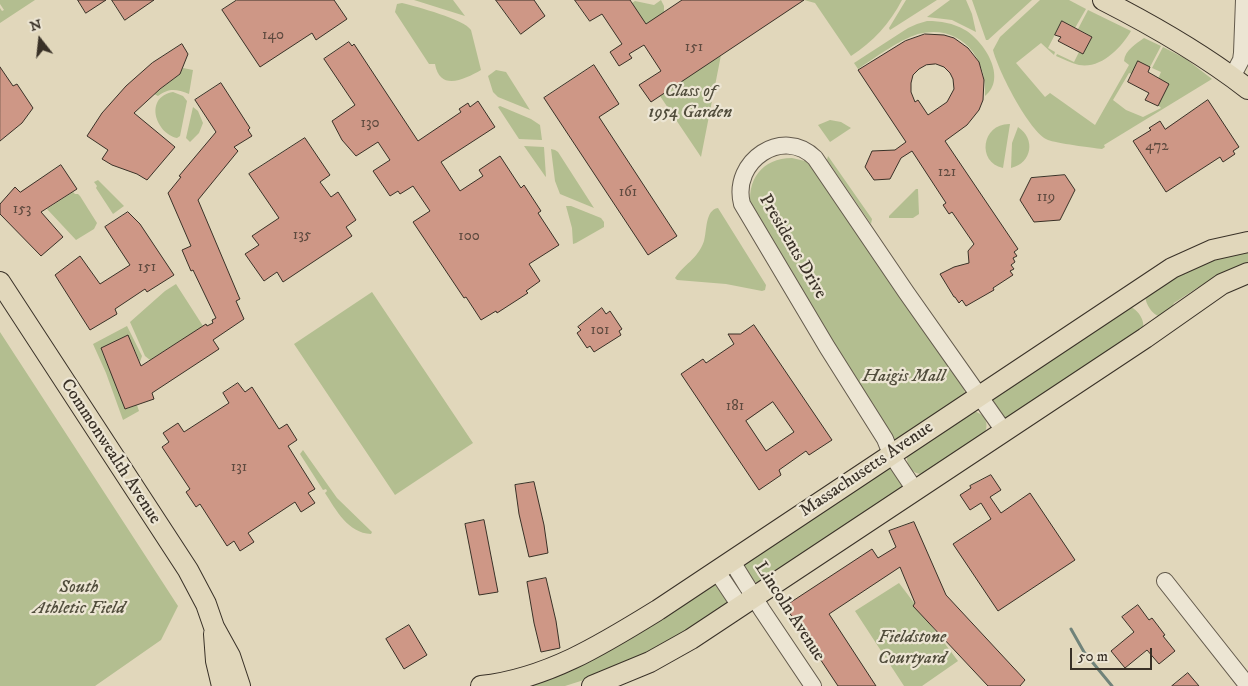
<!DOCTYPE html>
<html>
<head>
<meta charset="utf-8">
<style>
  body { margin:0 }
  #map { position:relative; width:1248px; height:686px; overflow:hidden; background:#e1d7bb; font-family:"IM FELL DW Pica",serif }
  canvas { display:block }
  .north { position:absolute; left:15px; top:15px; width:50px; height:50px; -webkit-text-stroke:4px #ece5d3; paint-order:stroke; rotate:344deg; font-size:14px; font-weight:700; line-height:20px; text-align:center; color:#393127 }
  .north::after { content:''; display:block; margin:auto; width:18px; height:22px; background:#393127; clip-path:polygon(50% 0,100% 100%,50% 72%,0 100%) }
  .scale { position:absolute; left:1070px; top:648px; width:82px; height:22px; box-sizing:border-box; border:2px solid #393127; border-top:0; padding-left:6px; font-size:15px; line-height:18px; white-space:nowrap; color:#393127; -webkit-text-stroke:4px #ece5d3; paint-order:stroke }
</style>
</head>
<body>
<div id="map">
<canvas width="1248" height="686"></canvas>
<div class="north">N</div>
<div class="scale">50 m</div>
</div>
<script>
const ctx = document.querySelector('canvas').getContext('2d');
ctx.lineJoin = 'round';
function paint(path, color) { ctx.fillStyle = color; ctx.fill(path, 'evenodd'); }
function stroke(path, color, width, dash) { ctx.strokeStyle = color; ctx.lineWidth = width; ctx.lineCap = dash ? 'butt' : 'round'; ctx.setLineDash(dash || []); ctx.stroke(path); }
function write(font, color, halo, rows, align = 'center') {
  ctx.font = font + ' "IM FELL DW Pica",serif'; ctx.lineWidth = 4.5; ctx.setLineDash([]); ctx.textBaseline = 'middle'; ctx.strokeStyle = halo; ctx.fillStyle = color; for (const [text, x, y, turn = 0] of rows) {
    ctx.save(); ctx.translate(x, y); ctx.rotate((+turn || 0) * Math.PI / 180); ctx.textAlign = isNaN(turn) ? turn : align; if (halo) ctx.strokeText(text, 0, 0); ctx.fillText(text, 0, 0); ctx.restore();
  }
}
const green = new Path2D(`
  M0 0H35L0 23V8L2 11 4 10 0 4Z
  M414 0H453L465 16Z
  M661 0 664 6V11L667 12 646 24 632 3 635 1 654 5Z
  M804 0H902C890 23 873 42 851 56L815 3Z
  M906 0H937L890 30 889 28Z
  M950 0H966L972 14 976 32 952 20 927 17Z
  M972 0H1032L988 40H986Z
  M1040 0H1069L1086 9 1075 28 1062 21 1048 48 1055 52 1054 55 1041 43 1016 63 1045 97 1050 93 1095 125 1129 65 1124 61C1125 50 1136 44 1144 38L1161 46 1150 67 1138 62 1132 74 1129 73 1113 100 1126 110 1143 117 1161 108 1158 105V79L1161 72 1152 68 1163 47 1186 59 1212 79 1104 145 1105 147 1102 149C1093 148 1055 143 1048 140 1029 132 998 70 993 50L1000 37Z
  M402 3C417 7 464 19 471 30L481 70C465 79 440 92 435 64H429L395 12 397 4Z
  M1088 10 1131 31C1121 48 1101 69 1079 65 1071 63 1064 59 1056 56L1057 54 1074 62 1079 52 1083 54 1092 37 1078 29Z
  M927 21C941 21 953 23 965 30 984 41 1008 78 985 96 988 57 959 23 918 34 897 41 876 57 858 69L854 63 908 28 917 24Z
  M721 55 701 157 660 96Z
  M183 68 193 70 189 94C176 89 169 88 158 96L154 94 180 74Z
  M496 70 506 72 530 110 498 97 493 92 488 76Z
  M173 92 183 96 187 101 180 136 177 138C155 133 144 97 173 92Z
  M500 106 531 119 540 125 542 140 519 139 498 107Z
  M193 107 198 111 203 123 199 133 190 142 186 138Z
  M830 120 841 122 851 128 830 142 818 125Z
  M1010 124 1003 168C976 162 982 123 1010 124Z
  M1018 127C1036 139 1032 163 1011 168L1012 143Z
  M524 146 544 147 546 177 545 176Z
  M551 149 555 150 558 152 594 208 560 194 555 181Z
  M828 156 872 219 871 224 827 160Z
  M792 158 805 161 813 166 964 387 965 394 898 440 890 437 751 209C746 180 762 158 792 158Z
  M98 180 124 206 113 214 96 188 97 186 94 182Z
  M916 189H918L919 214 913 218H889V216Z
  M73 192 75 194H78L80 196 97 223 94 229 76 240 47 209Z
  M566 206H571L601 218 604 222V227L576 243 573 244 572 228Z
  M718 208 766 285 765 290 762 291 726 284 677 280 675 278C683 265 698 259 704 241 707 231 705 210 718 208Z
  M1248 248V263L1219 275 1197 288 1174 303 1170 311 1160 317C1152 314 1146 305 1145 296L1175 273Z
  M176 284 203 326 150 360 145 356 130 322 165 291Z
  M372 292 473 443 395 495 294 344Z
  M1131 307C1139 311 1145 321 1143 329L1006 418C999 416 993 407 992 399Z
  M127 326 142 356 140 362 128 335 101 349 126 409 137 405 139 411 123 420 106 373 93 344Z
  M0 332 178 606 161 640 95 686H0Z
  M972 411C985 413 990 423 984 435L925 474C913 475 906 467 907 455Z
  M303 450 337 498 372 532 371 534C348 533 336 510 325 493L327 491 326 489 323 490 300 454Z
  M889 467C895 470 902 480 902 487L760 583 752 581 743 568 744 562Z
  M716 583 727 601 726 605 696 627 609 672 565 686H519Z
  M899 583 958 661 922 686H904L855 611Z`);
const stream = new Path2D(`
  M1071 629 1084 652 1112 686`);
const building = new Path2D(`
  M78 0H106L86 13Z
  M112 0H154L125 20Z
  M237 0H334L347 19 316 40 312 33 260 67 222 10Z
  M496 0H534L545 16 521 34Z
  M575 0H630L646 24 682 0H804L651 102 639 85 661 71 644 45 629 54 632 58 619 66 610 52 622 44 602 14 590 21Z
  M1062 21 1092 37 1083 54 1058 41 1061 37 1055 35Z
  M925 34 944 35 954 38 968 48 979 62 984 80 983 100 979 110 967 125 945 141 1018 249 1014 252 1017 256 1013 258 1015 262 1011 265 1014 269 1010 271 1013 275 993 288 994 290 966 306 962 300 959 303 955 297H954L940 274 954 267 969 263 968 251 974 244 952 212 949 214 943 205 946 203 912 151 901 158 890 179 874 180 865 167 872 151 895 150 906 142 858 70 905 41ZM936 64 944 67 950 73 953 79 954 89 947 102 928 115 918 100 915 102 911 92V83L913 75 919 69 926 65Z
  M349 42 352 46 354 44 418 141 461 112 459 109 468 103 470 107 478 101 495 127 441 162 460 191 483 176 479 170 500 156 521 188 524 185 541 211 538 213 559 245 529 264 540 281 526 291 528 293 497 313 496 311 481 320 466 297 464 298 413 222 430 211 413 186 400 194 398 191 390 196 373 171 390 160 378 142 356 156 342 140 332 121 355 105 324 59Z
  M182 44 188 54 180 74 160 89 134 113 175 147 147 180 137 174 112 165 102 159 108 150 87 136 102 113 126 86 152 63Z
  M1138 61 1150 67 1148 72 1169 84 1158 106 1145 100 1149 93 1128 82Z
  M594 65 619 104 599 117 677 236 648 255 544 98Z
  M0 67 13 86 17 84 33 108 22 123 0 141Z
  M221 83 250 128 248 130 252 136 234 147 238 151 198 200 239 297 240 299 236 301 244 319 213 340 219 349 152 393 154 399 125 409 101 348 128 335 141 366 206 324 207 326 213 323 212 320 216 318 193 270 191 271 182 250 191 246 168 193 181 177 179 176 216 132 195 100Z
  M1208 100 1239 147 1233 151 1235 154 1223 162 1220 157 1166 192 1133 141 1151 130 1149 128 1160 121 1165 129Z
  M305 138 330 175 320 182 331 197 338 192 356 220 346 227 352 236 283 282 277 272 264 281 245 254 259 245 252 236 279 218 249 174Z
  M61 165 77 189 41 212 63 237 41 256 0 214V204L15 187 20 192Z
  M1065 175 1075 190 1060 220 1034 222 1020 200 1031 178Z
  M128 212 140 224 174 275 147 292 145 289 115 309 117 314 90 330 55 275 80 256 100 284 130 265 105 227Z
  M602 308 606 314 610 311 622 329 619 331 621 335 594 352 590 346 587 348 577 333 581 330 578 327Z
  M754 325 832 440 809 455 806 451 779 470 781 475 759 490 681 374 703 359 706 363 734 344 728 334H740ZM773 402 794 432 766 451 746 421Z
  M238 383 245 392 252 387 279 429 287 424 297 440 288 446 315 489 308 493 315 503 301 512 295 502 248 533 254 542 240 551 234 541 227 546 200 504 196 507 186 492 190 489 162 447 169 442 163 433 178 423 184 432 229 403 223 393Z
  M991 475 1001 490 990 497 1001 513 1030 493 1075 560 998 611 953 544 991 519 981 503 970 510 960 495 971 488 970 486Z
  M534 482 544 525 548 553 529 557 519 514 515 485Z
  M484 520 498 592 479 595 465 524Z
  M914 522 946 595 1025 680 1020 686H988L913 606 915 603 900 567 829 614 876 686H838L785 606 872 549 878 558 896 547 889 531Z
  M546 578 556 621 560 648 541 652 534 623 527 582Z
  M1138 605 1149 620 1152 618 1165 635 1163 636 1175 651 1159 664 1147 650 1125 668 1111 651 1134 632 1122 617Z
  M409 625 427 655 404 669 386 639Z
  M1188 673 1199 686H1172Z`);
const minor = new Path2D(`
  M1232 77 1241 60 1242 53 1244 0
  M915 490 891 454 885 439 827 347 742 204C731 161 783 126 815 158L906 292 1004 431
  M731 560 762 610 813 686
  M716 570 740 606
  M1165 581 1248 686`);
const major = new Path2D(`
  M1103 0C1154 26 1203 54 1248 89
  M0 282 188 570 206 604 214 627 230 656 240 686
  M214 634 216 661 222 686
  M481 686C547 679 603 644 658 610L1172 268 1212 250 1248 242
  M592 686 650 662 691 639 1145 338 1222 284 1248 273`);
const numberNames = [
  ["140",273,36],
  ["151",694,48],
  ["130",370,124],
  ["472",1157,147],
  ["121",947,173],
  ["161",628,193],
  ["119",1046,198],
  ["153",22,210],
  ["135",302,236],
  ["100",469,237],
  ["151",147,268],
  ["101",600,331],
  ["181",735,407],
  ["131",239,468]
];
const parkNames = [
  ["Class of",690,92],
  ["1954 Garden",690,113],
  ["Haigis Mall",904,377],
  ["South",79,588],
  ["Athletic Field",79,609],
  ["Fieldstone",912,638],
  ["Courtyard",912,659]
];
const streetNames = [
  ["Presidents Drive",792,247,60],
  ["Commonwealth Avenue",110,452,57],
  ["Massachusetts Avenue",867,470,-34],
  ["Lincoln Avenue",789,612,57]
];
paint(green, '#b3be90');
stroke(stream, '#70837a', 3);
paint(building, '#ce9786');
stroke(building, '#393127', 1);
stroke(minor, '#635a4c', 18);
stroke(major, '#393127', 22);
stroke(minor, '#ece5d3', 16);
stroke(major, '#e1d7bb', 20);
write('15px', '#5e4a3f', null, numberNames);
write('italic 18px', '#514d3c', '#ece5d3', parkNames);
write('18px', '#393127', '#ece5d3', streetNames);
</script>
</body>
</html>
